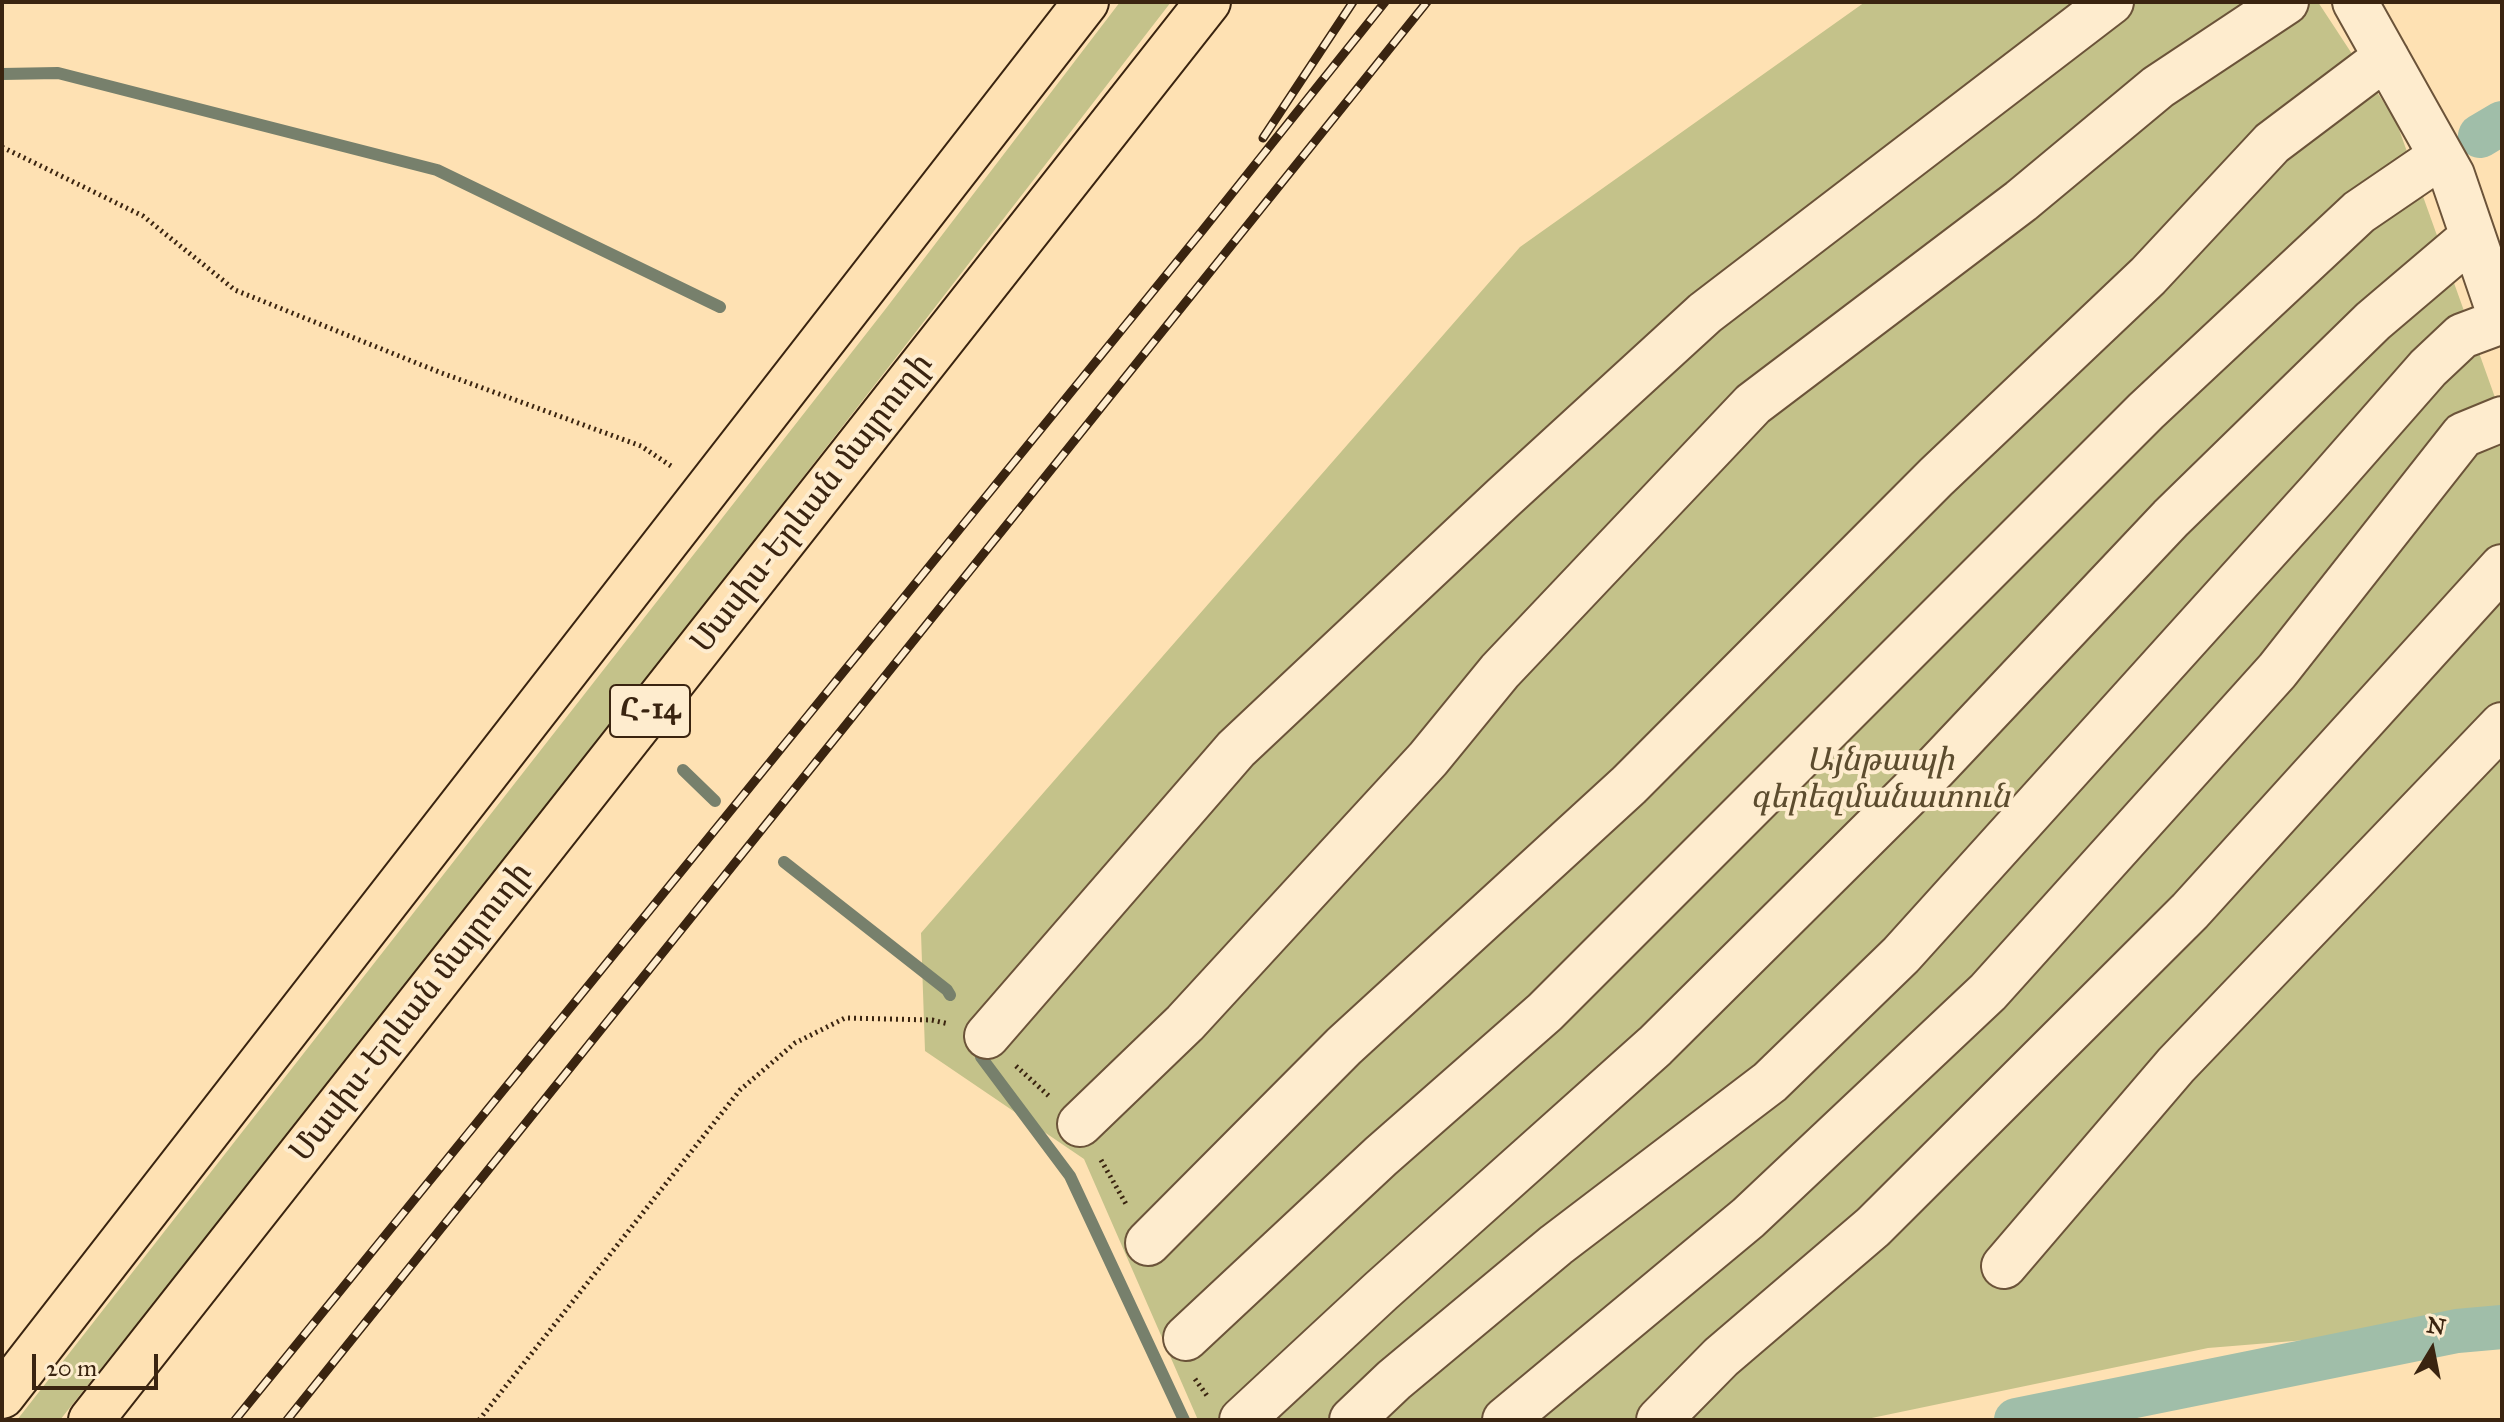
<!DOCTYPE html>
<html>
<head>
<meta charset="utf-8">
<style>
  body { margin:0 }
  #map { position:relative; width:2504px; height:1422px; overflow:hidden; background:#fee1b3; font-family:"IM FELL Great Primer",serif }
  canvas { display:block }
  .frame { position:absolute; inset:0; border:4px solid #3a2410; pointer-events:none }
  .north { position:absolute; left:2392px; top:1310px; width:80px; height:80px; -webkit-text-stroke:6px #feecce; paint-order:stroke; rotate:10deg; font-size:22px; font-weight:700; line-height:32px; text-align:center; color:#3a2410 }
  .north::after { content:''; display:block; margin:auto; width:28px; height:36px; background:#3a2410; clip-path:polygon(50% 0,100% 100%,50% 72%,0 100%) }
  .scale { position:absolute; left:32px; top:1354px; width:126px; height:36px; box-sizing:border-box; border:4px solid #3a2410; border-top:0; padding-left:10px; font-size:24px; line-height:28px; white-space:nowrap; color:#3a2410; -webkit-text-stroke:6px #feecce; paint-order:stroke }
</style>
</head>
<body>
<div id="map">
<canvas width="2504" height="1422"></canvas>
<div class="frame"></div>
<div class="north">N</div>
<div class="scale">20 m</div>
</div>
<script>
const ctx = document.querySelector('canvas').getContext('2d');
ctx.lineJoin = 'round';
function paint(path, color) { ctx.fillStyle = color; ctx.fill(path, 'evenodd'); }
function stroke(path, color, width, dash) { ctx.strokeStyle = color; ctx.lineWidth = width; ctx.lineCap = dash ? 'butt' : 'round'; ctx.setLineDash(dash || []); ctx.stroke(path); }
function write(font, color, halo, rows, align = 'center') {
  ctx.font = font + ' "IM FELL Great Primer","Noto Serif Armenian",serif'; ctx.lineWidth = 8; ctx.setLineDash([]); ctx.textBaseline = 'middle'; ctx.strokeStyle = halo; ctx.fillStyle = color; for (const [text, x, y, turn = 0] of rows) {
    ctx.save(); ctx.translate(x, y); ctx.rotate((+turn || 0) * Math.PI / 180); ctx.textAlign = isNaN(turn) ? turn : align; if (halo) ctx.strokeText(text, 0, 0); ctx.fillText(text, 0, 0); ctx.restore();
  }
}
const green = new Path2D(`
  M1120 2H1171C804 478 435 951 60 1420H17L884 311Z
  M1865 2H2318L2396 121 2502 417V1324L2208 1348 1862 1420H1198L1084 1159 925 1051 921 933 1520 247Z`);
const stream = new Path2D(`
  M2 74 58 73 437 170 720 307
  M683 770 715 801
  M784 862 947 990 950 995
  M981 1057 1070 1176 1184 1420`);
const canal = new Path2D(`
  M2480 136 2502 123
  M2016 1420 2457 1331 2502 1327`);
const path = new Path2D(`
  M2 147 143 216 235 290 439 372 641 446 671 466
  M1016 1066 1050 1097
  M1101 1160 1126 1204
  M1195 1379 1208 1397
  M479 1420 740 1090 795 1043 845 1018 932 1020 949 1024`);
const minor = new Path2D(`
  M2355 2 2452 175 2502 321
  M987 1036 1236 749 1504 497 1705 313 2111 2
  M1080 1124 1185 1023 1428 759 1500 671 1753 404 2021 201 2158 87 2286 2
  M1148 1243 1344 1046 1629 785 1936 477 2148 276 2272 143 2386 57
  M2004 1266 2176 1065 2502 725
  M1186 1338 1381 1156 1545 1012 2146 411 2359 212 2441 156
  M1242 1420 1381 1291 1655 1046 1934 769 2171 518 2373 321 2473 236
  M1352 1420 1394 1380 1556 1245 1770 1082 1901 955 2321 490 2428 368 2462 336 2502 321
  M1505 1420 1748 1218 1988 992 2277 671 2463 435 2502 419
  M1659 1420 1721 1357 1873 1227 2190 911 2502 567`);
const major = new Path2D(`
  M2 1396 1086 2
  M91 1420 1208 2`);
const rail = new Path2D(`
  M1263 138 1353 2
  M235 1420 1202 231 1385 2
  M287 1420 1427 2`);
const shields = [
  [650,711,80]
];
const shieldNames = [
  ["Հ-14",650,711]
];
const streetNames = [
  ["Մասիս-Երևան մայրուղի",813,504,-52],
  ["Մասիս-Երևան մայրուղի",412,1013,-52]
];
const parkNames = [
  ["Այնթապի",1880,762],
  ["գերեզմանատուն",1880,799]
];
paint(green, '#c4c28a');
stroke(stream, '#77806c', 12);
stroke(canal, '#a0bea9', 44);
stroke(minor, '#6b5339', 48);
stroke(major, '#3a2410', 48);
stroke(path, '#3a2410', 5, [2, 4]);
stroke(minor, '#feecce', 44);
stroke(major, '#fee1b3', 44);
stroke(rail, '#3a2410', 9);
stroke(rail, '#feecce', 6, [18]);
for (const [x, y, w] of shields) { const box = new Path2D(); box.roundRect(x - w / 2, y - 26, w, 52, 6); ctx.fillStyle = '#feecce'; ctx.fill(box); stroke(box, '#3a2410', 2); }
write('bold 30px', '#3a2410', null, shieldNames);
write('32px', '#3a2410', '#feecce', streetNames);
write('italic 32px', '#5c4c2e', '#feecce', parkNames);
</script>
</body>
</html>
